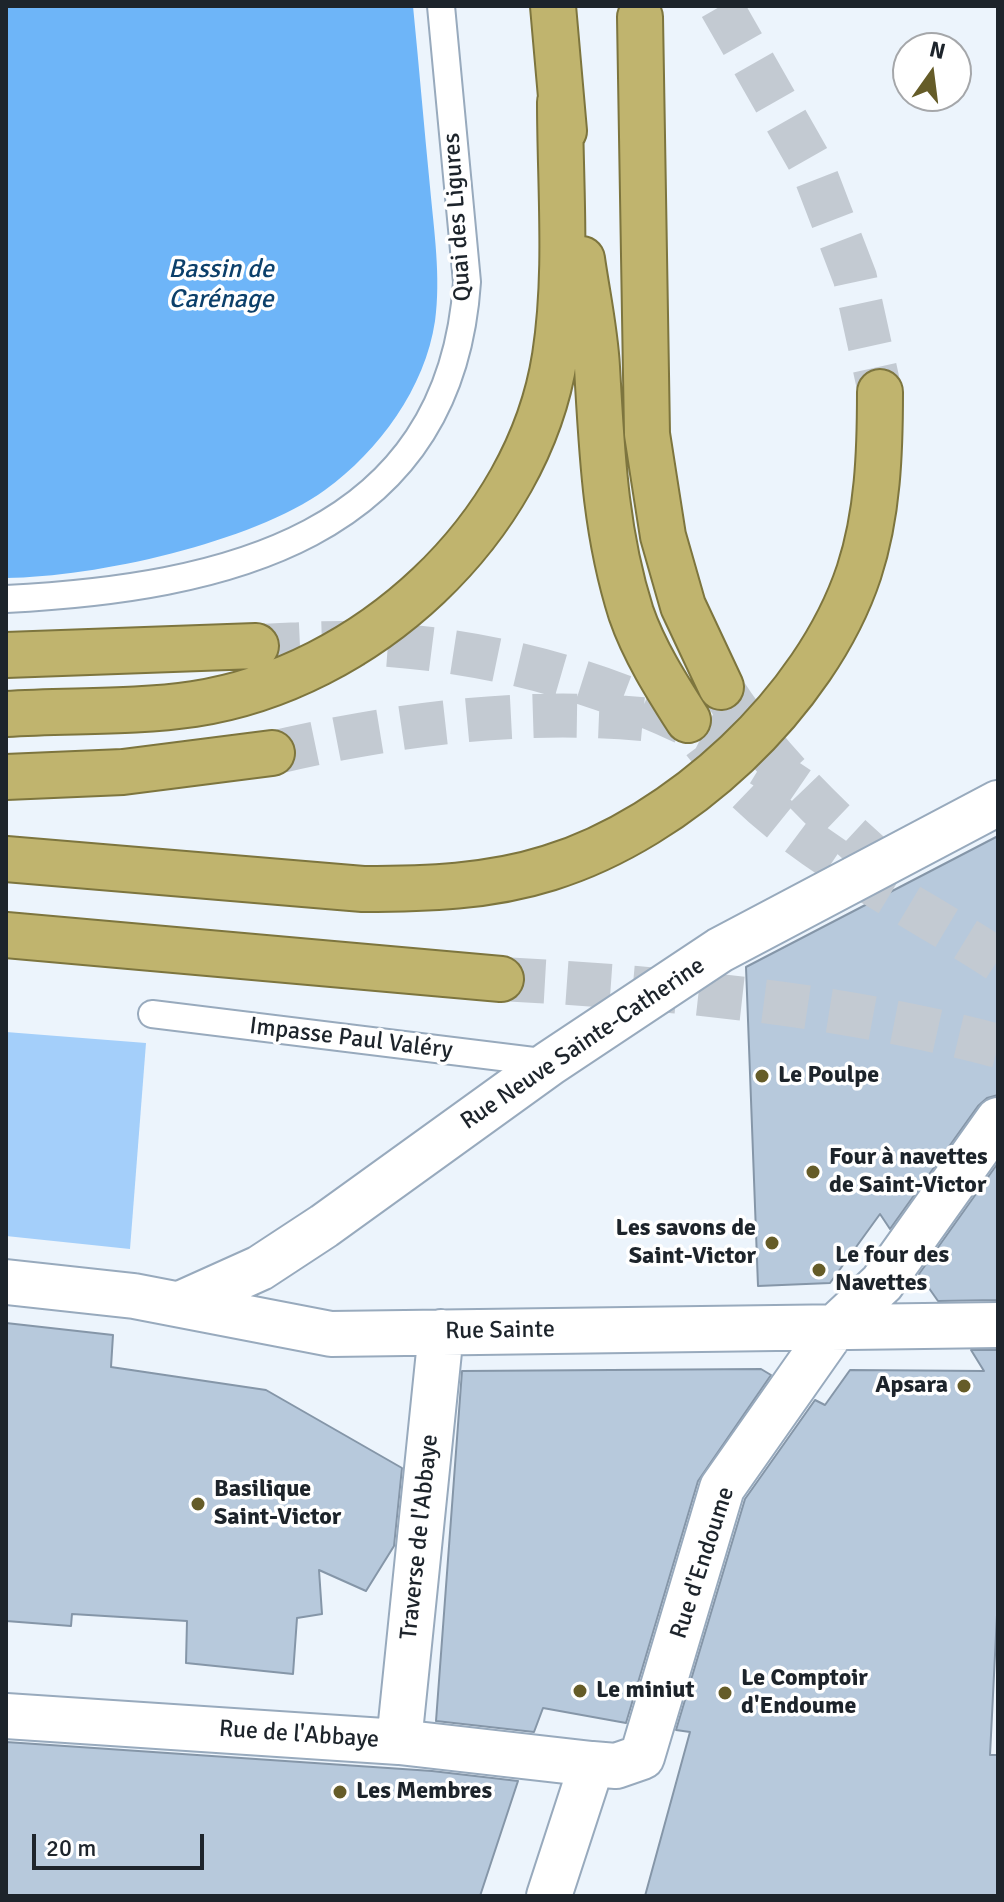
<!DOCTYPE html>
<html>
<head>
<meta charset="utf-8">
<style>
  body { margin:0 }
  #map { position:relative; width:1004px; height:1902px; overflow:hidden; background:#ecf4fc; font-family:Signika,sans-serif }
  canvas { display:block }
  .frame { position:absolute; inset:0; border:8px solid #1d242b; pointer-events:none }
  .north { position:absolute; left:892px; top:32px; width:80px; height:80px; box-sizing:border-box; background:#fff; border:2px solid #a5a7aa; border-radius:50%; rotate:14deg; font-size:22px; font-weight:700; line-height:32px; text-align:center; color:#1d242b }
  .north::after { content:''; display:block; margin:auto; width:28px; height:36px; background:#655c28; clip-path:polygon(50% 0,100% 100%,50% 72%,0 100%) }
  .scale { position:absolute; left:32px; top:1834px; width:172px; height:36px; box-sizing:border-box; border:4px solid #1d242b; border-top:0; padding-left:10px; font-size:24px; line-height:28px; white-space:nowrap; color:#1d242b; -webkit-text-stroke:6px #fff; paint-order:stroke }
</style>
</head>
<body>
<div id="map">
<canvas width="1004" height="1902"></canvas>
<div class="frame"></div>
<div class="north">N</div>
<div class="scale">20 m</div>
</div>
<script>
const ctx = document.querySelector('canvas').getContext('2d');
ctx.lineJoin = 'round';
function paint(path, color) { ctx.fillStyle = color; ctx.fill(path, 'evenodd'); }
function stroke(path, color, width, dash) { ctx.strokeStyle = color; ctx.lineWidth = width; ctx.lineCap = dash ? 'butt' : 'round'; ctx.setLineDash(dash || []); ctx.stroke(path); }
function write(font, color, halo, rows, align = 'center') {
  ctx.font = font + ' Signika,sans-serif'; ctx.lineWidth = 7; ctx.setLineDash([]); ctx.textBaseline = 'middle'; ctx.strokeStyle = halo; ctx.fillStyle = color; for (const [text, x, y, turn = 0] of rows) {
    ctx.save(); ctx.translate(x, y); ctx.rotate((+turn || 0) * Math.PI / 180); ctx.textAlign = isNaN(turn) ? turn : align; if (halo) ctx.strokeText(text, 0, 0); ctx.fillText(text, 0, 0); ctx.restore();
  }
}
const green = new Path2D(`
  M6 1032 146 1043 130 1249 6 1236Z`);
const water = new Path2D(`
  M6 6H413C419 66 424 127 430 187 434 231 441 277 435 321 425 388 379 451 325 490 251 543 96 577 6 578Z`);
const building = new Path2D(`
  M998 836V1095L987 1098 978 1106 890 1229 880 1214 830 1283 758 1286 746 967Z
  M998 1163V1300L938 1301 919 1274Z
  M6 1323 113 1335 111 1367 266 1390 402 1468 394 1546 366 1591 319 1570 322 1614 297 1618 293 1674 186 1663 187 1621 72 1614 71 1626 6 1621Z
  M971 1350H998V1595L990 1755H998V1896H645L690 1732 676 1730 745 1499 815 1400 825 1405 850 1370 984 1371Z
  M761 1369 771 1375 698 1481 626 1723 543 1708 534 1732 436 1721 462 1371Z
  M6 1742 432 1771 518 1781 480 1896H6Z`);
const trunkTunnel = new Path2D(`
  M721 6 812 166 855 278 880 392
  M256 646C296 645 337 641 377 644 536 654 683 706 812 798
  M721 687C765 756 823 813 885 867
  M704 742C779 842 895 893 998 960
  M272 753C397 724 524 707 652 720
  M501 979C670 988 835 1003 998 1046`);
const service = new Path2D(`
  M6 599C220 588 450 539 467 282L441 6
  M152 1014 550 1063`);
const minor = new Path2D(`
  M6 1282 134 1296 331 1334 998 1325
  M180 1304 260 1268 324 1226 550 1063 720 950 998 803
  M6 1716 399 1742 592 1764
  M399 1742 441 1332
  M549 1896 592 1764 616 1766 642 1757 722 1488 835 1327 882 1283 998 1120`);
const trunk = new Path2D(`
  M553 6 564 131
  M640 17 647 434 663 536 683 606 721 687
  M582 259C587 294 595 331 597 367 602 452 605 531 631 613 644 651 667 687 688 720
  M6 655 256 646
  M6 714C68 710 133 713 194 704 365 678 528 530 555 356 568 274 560 185 560 102
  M6 777 123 772 272 753
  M6 859 363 889C426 889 489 887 549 868 679 828 816 702 859 572 878 514 880 452 880 392
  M6 935 501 979`);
const markers = [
  [762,1076,8,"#655c28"],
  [813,1172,8,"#655c28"],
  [772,1243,8,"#655c28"],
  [819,1270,8,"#655c28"],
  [964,1386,8,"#655c28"],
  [198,1504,8,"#655c28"],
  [580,1691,8,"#655c28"],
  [725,1693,8,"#655c28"],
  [340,1792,8,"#655c28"]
];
const streetNames = [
  ["Quai des Ligures",458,217,-94],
  ["Impasse Paul Valéry",351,1039,7],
  ["Rue Neuve Sainte-Catherine",583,1044,-34],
  ["Rue Sainte",500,1331,-1],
  ["Traverse de l'Abbaye",420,1537,-84],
  ["Rue d'Endoume",703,1563,-72],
  ["Rue de l'Abbaye",299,1735,4]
];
const poiNames = [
  ["Le Poulpe",778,1076],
  ["Four à navettes",829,1158],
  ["de Saint-Victor",829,1186],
  ["Les savons de",756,1229,"right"],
  ["Saint-Victor",756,1257,"right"],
  ["Le four des",835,1256],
  ["Navettes",835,1284],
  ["Apsara",948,1386,"right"],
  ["Basilique",214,1490],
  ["Saint-Victor",214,1518],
  ["Le Comptoir",741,1679],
  ["d'Endoume",741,1707],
  ["Le miniut",596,1691],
  ["Les Membres",356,1792]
];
const waterNames = [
  ["Bassin de",221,270],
  ["Carénage",221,300]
];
paint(green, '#a4cffa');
paint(water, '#6eb5f8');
paint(building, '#b7c9dc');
stroke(building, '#8596a8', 2);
stroke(trunkTunnel, '#c3cad2', 44, [44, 22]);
stroke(service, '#98aabd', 30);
stroke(minor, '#98aabd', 48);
stroke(trunk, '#7d753e', 48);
stroke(service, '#fff', 26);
stroke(minor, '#fff', 44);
stroke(trunk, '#c0b46e', 44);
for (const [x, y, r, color] of markers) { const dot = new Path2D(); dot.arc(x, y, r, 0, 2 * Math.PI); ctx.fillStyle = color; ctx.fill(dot); stroke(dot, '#fff', 3); }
write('24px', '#1d242b', '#fff', streetNames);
write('bold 24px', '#1d242b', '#fff', poiNames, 'left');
write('italic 26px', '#0c406b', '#fff', waterNames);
</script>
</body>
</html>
